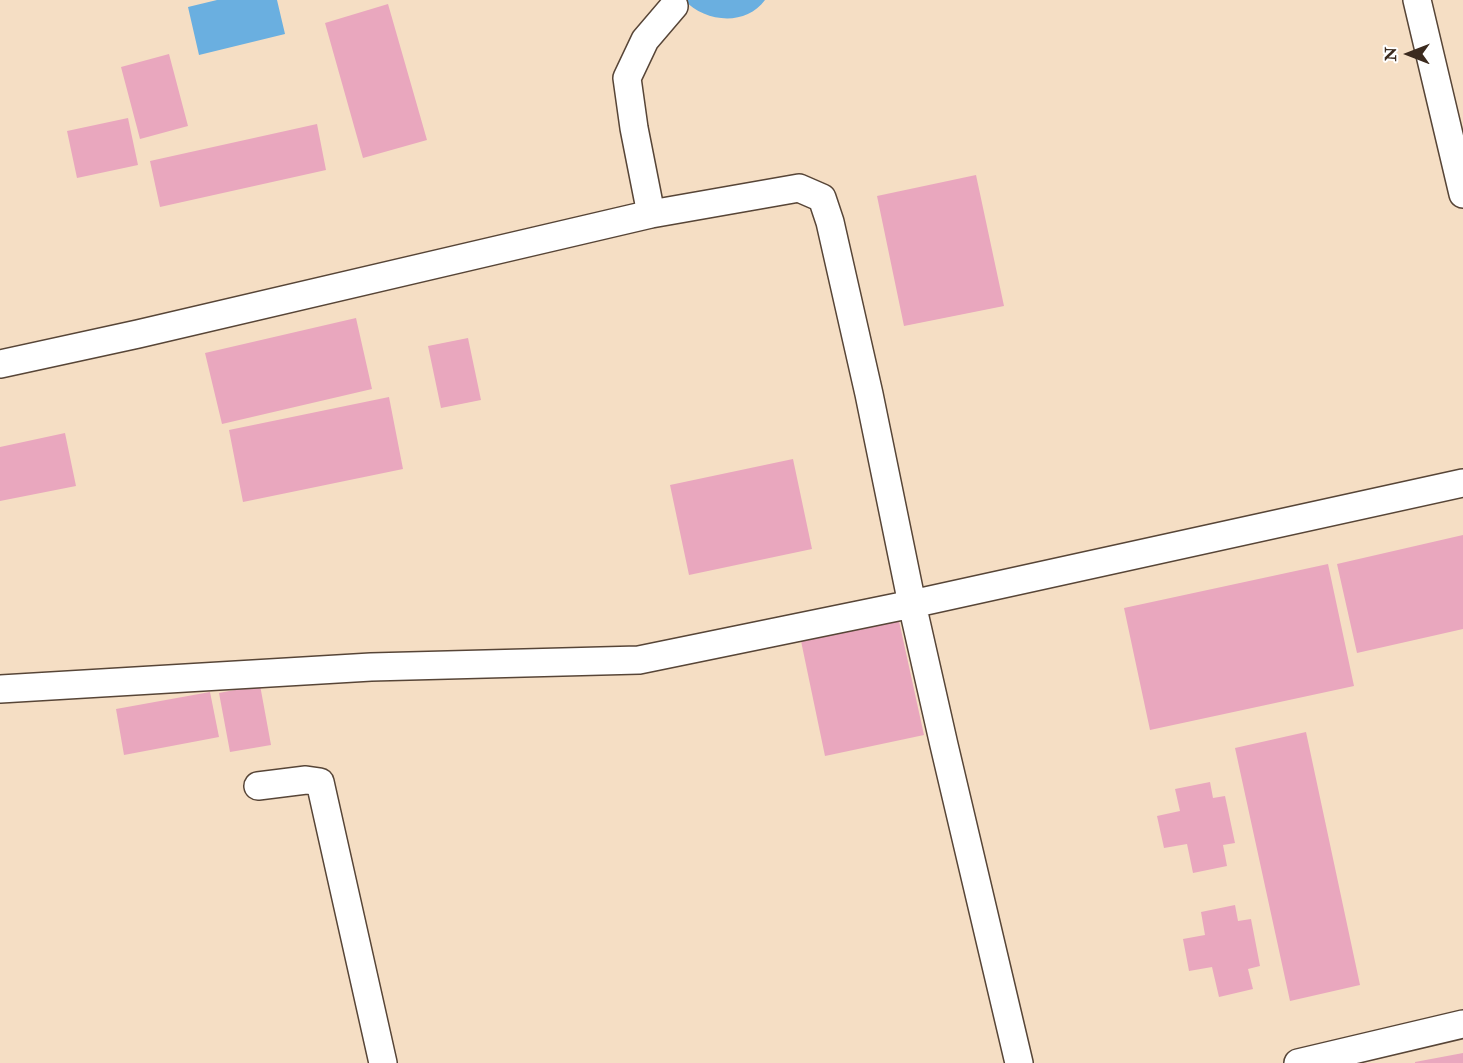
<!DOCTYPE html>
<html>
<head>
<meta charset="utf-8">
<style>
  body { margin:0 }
  #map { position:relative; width:1463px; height:1063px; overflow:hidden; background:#f5dec4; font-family:"IM FELL Double Pica",serif }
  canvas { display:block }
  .north { position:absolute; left:1379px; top:24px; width:60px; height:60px; -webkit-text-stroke:4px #fff; paint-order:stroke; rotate:270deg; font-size:16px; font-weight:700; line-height:24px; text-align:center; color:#3b2a1e }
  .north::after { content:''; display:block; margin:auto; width:21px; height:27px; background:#3b2a1e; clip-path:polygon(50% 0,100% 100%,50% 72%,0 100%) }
</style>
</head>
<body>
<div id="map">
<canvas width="1463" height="1063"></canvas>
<div class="north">N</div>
</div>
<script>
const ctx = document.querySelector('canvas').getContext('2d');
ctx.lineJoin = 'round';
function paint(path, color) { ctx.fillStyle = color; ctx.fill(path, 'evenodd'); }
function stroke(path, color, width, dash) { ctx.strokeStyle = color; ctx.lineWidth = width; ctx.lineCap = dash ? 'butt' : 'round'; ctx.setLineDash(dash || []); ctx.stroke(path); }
const water = new Path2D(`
  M217 0H277L285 34 199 55 188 7Z
  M684 0H765C745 27 705 22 684 0Z`);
const building = new Path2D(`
  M388 4 427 140 363 158 325 23Z
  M169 54 188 126 140 139 121 67Z
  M128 118 138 165 77 178 67 131Z
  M317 124 326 170 160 207 150 161Z
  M976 175 1004 306 904 326 877 196Z
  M356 318 372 389 222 424 205 353Z
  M468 338 481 400 441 408 428 346Z
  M389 397 403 469 243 502 229 430Z
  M65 433 76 486 0 501V447Z
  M793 459 812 549 689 575 670 485Z
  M1463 535V629L1357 653 1337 564Z
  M1328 564 1354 686 1150 730 1124 608Z
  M899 621 924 735 825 756 801 641Z
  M260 685 271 745 230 752 219 693Z
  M210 692 219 737 124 755 116 709Z
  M1306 732 1360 985 1290 1001 1235 748Z
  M1210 782 1213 798 1225 796 1235 843 1223 845 1227 866 1193 873 1187 844 1164 848 1157 816 1180 811 1175 789Z
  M1235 905 1238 921 1251 919 1260 966 1248 969 1253 989 1219 997 1212 967 1189 971 1183 939 1205 935 1201 912Z
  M1463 1053V1063H1415V1062Z`);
const minor = new Path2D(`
  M1417 0 1463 194
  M651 214 634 128 627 78 645 40 674 6
  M0 364 138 334 651 214 799 188 822 198 830 222 869 394 912 604 944 745 1019 1063
  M0 689 371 667 639 660 912 604 1463 483
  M258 786 306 780 320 782 383 1063
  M1298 1063 1463 1024`);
paint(water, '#6aafe0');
paint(building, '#e9a7be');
stroke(minor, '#574537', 30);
stroke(minor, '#fff', 27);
</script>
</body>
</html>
